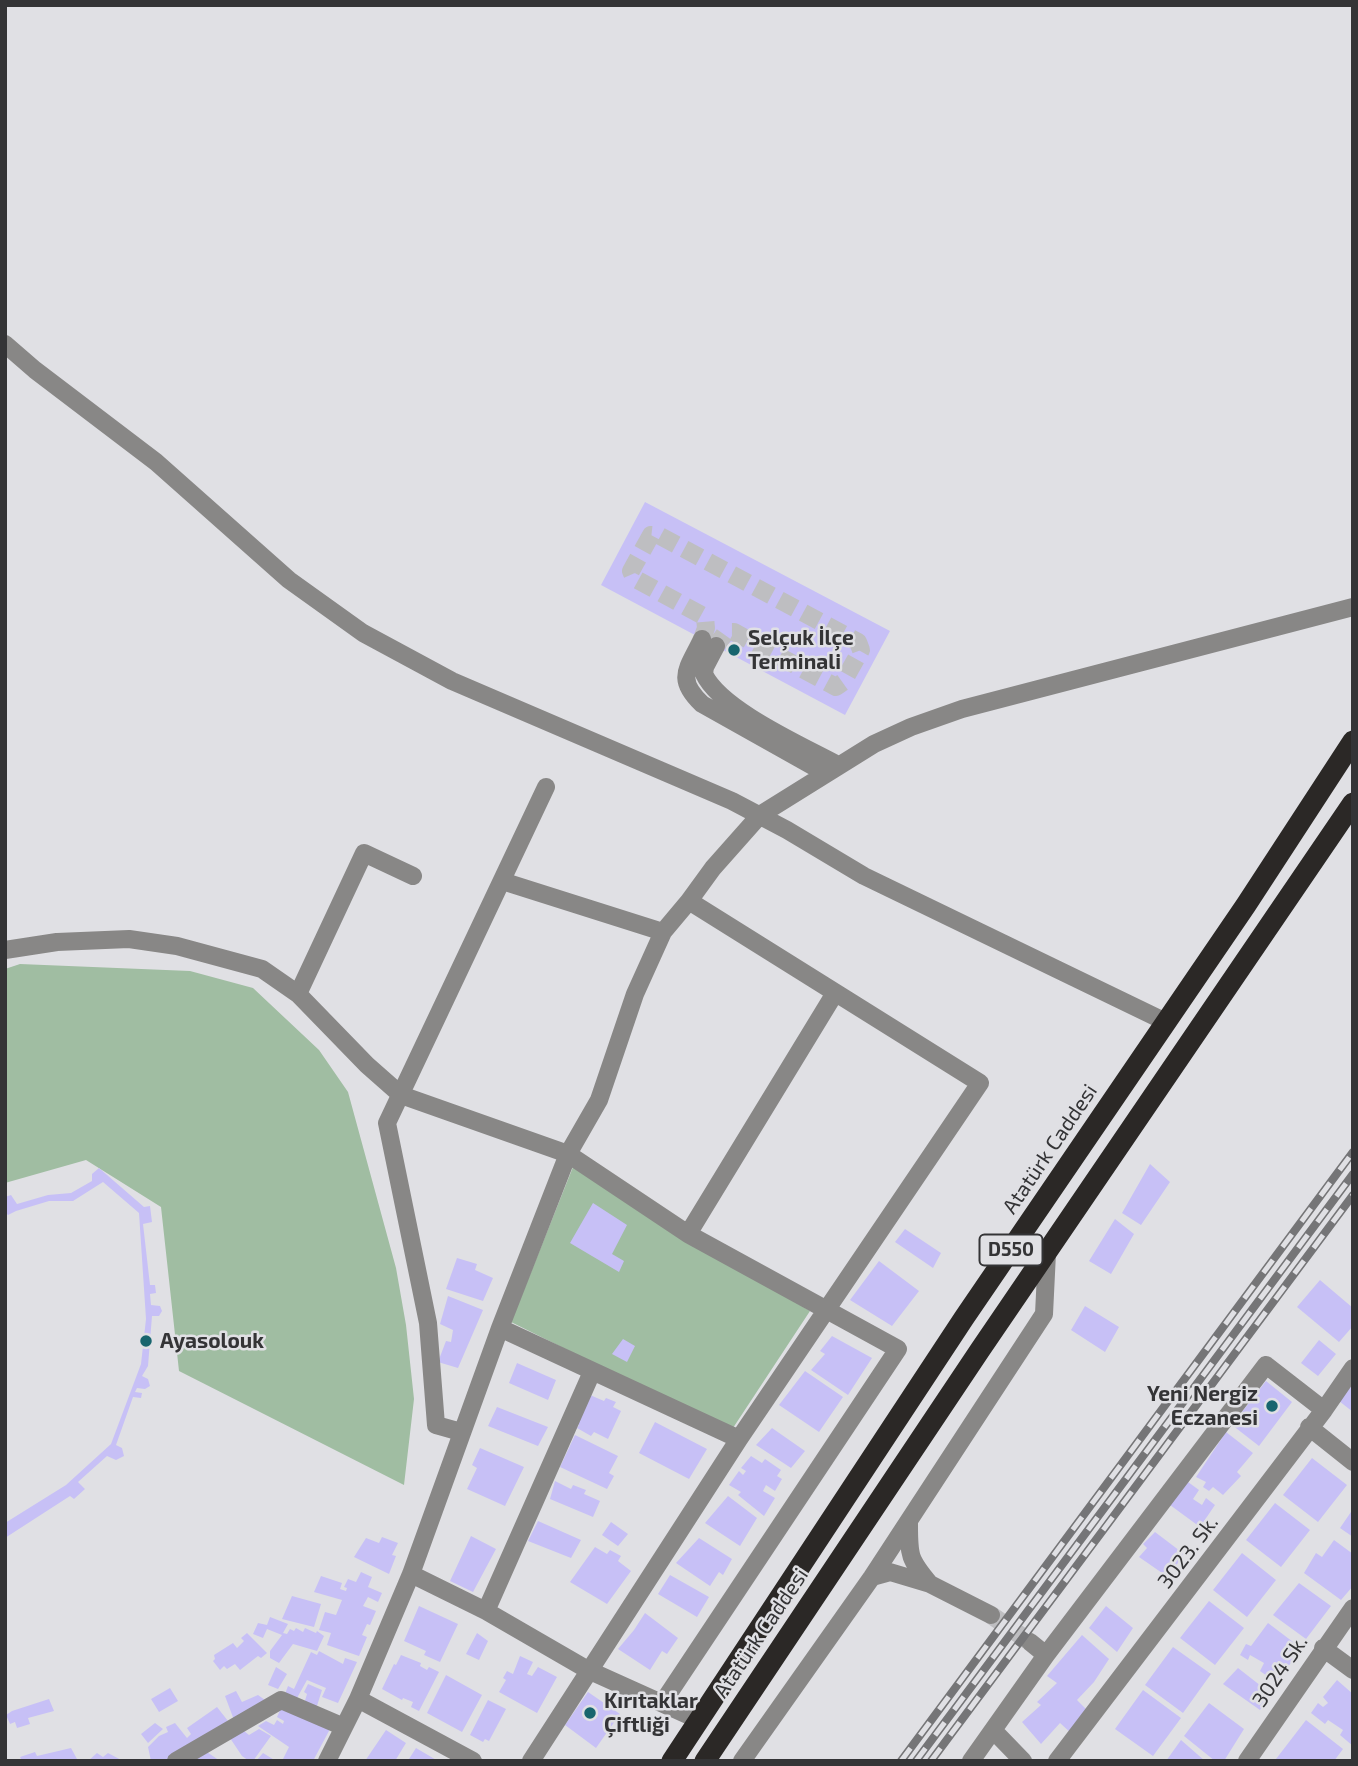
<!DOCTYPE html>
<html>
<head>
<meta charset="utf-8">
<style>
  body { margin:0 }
  #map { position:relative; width:1358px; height:1766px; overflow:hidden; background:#e0e0e4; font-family:"Exo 2",sans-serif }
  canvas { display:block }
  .frame { position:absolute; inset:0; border:7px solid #343436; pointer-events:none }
</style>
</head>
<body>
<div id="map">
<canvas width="1358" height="1766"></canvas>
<div class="frame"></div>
</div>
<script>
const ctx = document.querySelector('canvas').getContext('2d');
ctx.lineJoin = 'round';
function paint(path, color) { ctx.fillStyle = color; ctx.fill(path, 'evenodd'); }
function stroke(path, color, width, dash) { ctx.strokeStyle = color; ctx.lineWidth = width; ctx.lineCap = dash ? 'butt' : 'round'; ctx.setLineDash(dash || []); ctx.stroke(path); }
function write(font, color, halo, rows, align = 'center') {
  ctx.font = font + ' "Exo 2",sans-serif'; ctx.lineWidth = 5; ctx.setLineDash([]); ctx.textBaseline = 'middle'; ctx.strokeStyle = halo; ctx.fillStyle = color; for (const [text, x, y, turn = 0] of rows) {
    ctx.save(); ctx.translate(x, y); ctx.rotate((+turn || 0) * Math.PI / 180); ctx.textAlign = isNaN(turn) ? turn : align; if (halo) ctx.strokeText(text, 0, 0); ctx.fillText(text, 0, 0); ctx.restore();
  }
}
const green = new Path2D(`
  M20 964 190 971 253 988 319 1050 348 1092 396 1268 406 1325 414 1399 404 1485 179 1371 161 1207 86 1160 5 1183V969Z
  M573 1167 810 1311 731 1431 511 1322Z`);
const building = new Path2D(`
  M645 502 890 631 845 715 601 585Z
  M1150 1164 1170 1182 1141 1225 1122 1213Z
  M99 1168 144 1207 150 1206 152 1222 143 1224 150 1285H155L156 1293 150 1294 151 1305 160 1306 162 1311 159 1316H152L148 1366 142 1376 148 1379 150 1386 145 1389 137 1388 135 1392 142 1393 141 1398 133 1397 116 1445 122 1448 124 1456 116 1460 107 1456 78 1482 85 1489 74 1499 70 1496 5 1538V1523L66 1485 111 1444 141 1364 146 1319 139 1213 103 1182 73 1201H49L16 1211 8 1215 5 1212V1197L11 1195 17 1204 48 1195 71 1193 92 1181V1174Z
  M593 1203 627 1225 612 1254 624 1261 619 1272 570 1243Z
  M1115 1219 1134 1234 1111 1274 1089 1261Z
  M905 1229 941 1253 933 1268 895 1242Z
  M457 1258 477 1264 475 1270 493 1278 483 1301 446 1289Z
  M879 1261 919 1291 892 1326 850 1300Z
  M1320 1280 1353 1308V1326L1339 1342 1297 1307Z
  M448 1296 483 1310 458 1368 438 1362 446 1341 451 1342 453 1330 440 1324Z
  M1085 1306 1119 1327 1105 1352 1071 1330Z
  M832 1336 872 1358 848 1395 811 1370 825 1354 820 1351Z
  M623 1339 635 1346 627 1362 612 1354Z
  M1319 1340 1336 1354 1318 1376 1301 1363Z
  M517 1363 556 1380 548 1400 509 1383Z
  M805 1371 843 1397 819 1432 779 1405Z
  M1266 1381 1292 1402 1259 1446 1232 1425Z
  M1353 1384V1412L1339 1401Z
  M590 1395 604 1401 606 1398 616 1402 613 1407 621 1411 608 1439 594 1432 591 1436 577 1428 579 1425 575 1423Z
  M497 1407 548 1427 538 1446 488 1426Z
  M655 1422 707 1449 689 1479 639 1453Z
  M772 1428 805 1451 791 1468 756 1445Z
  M1226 1432 1253 1453 1237 1472 1241 1476 1223 1495 1213 1487 1209 1491 1203 1487 1206 1482 1196 1477Z
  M575 1435 618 1456 609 1473 614 1476 607 1489 560 1467Z
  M480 1448 524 1467 505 1506 467 1489 477 1468 472 1465Z
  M751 1456 762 1463 765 1459 781 1470 777 1476 782 1479 775 1491 766 1485 763 1491 775 1498 764 1516 738 1495 741 1492 729 1485 739 1471 743 1475 746 1471 741 1468Z
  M1312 1458 1347 1485 1318 1522 1283 1495Z
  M555 1481 571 1489 573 1485 586 1490 584 1494 600 1501 593 1517 550 1499Z
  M1188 1482 1199 1490 1193 1499 1202 1505 1206 1498 1215 1505 1200 1527 1170 1505Z
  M728 1496 757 1518 740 1546 705 1523Z
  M1275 1503 1310 1530 1281 1567 1246 1540Z
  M1353 1509V1537L1340 1528Z
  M538 1521 581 1540 571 1558 528 1541Z
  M611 1522 628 1534 618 1546 602 1535Z
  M1155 1532 1184 1554 1173 1570 1169 1566 1165 1575 1139 1557 1147 1548 1143 1544Z
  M471 1536 496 1549 473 1592 450 1581Z
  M382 1537 398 1543 392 1555 396 1556 389 1574 354 1557 366 1538 379 1543Z
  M699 1538 732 1559 723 1575 719 1572 710 1586 676 1563Z
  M1334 1540 1353 1554V1586L1341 1600 1304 1573 1316 1553 1322 1557Z
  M595 1547 607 1554 610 1550 621 1556 618 1561 631 1571 607 1604 570 1582Z
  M1242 1553 1276 1580 1247 1617 1213 1590Z
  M361 1572 372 1577 368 1587 382 1593 378 1602 368 1597 363 1606 376 1611 370 1625 367 1624 362 1635 367 1637 359 1656 327 1645 331 1633 319 1630 325 1612 336 1615 342 1600 314 1592 321 1576 342 1583 340 1589 346 1591 347 1588 344 1587 348 1579 356 1582Z
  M670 1575 709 1597 697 1617 658 1594Z
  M1299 1583 1331 1606 1306 1639 1273 1615Z
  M292 1596 321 1604 314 1627 282 1619Z
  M1209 1601 1244 1628 1215 1665 1180 1638Z
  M419 1606 458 1624 440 1662 424 1655 426 1651 404 1641Z
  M1106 1606 1133 1628 1117 1652 1089 1628Z
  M645 1613 678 1638 667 1654 662 1651 650 1670 618 1649 634 1630Z
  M270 1617 288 1624 283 1633 287 1634 290 1629 294 1631 296 1628 303 1632 305 1628 316 1633 317 1631 324 1636 317 1651 293 1644 279 1663 270 1658V1651L282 1635 267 1629 263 1638 253 1634 258 1623 267 1625Z
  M1268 1623 1301 1648 1277 1683 1260 1671 1264 1663 1250 1655 1248 1660 1240 1655 1246 1644 1251 1646Z
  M247 1633 267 1653 261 1658 258 1656 240 1670 235 1664 227 1669 224 1666 220 1670 213 1661 215 1659 214 1655 233 1643 237 1648 244 1641 241 1638Z
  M477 1633 488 1641 479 1660 466 1654Z
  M1082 1635 1109 1659 1094 1682 1077 1700 1090 1713 1071 1733 1060 1723 1041 1744 1022 1722 1041 1705 1037 1702 1057 1683 1047 1676Z
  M1173 1647 1211 1674 1183 1713 1145 1685Z
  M319 1651 343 1664 345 1658 357 1662 338 1703 322 1697 326 1688 307 1680 297 1698 285 1694 288 1686 294 1689 311 1652 317 1655Z
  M401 1655 421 1663 420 1666 427 1670 429 1667 439 1672 419 1711 411 1707 413 1702 403 1698 402 1700 382 1689 394 1664 396 1665Z
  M520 1656 533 1662 527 1674 532 1676 538 1667 557 1677 537 1713 499 1692 506 1680 503 1678 507 1671 513 1674Z
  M276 1667 287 1674 278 1689 268 1685Z
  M1238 1668 1270 1693 1260 1710 1223 1684Z
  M446 1675 482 1695 462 1732 427 1713Z
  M1337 1680 1353 1694V1746L1340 1735 1343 1730 1328 1720 1325 1724 1311 1713 1318 1703 1323 1707 1328 1703 1323 1697Z
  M308 1684 322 1690 316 1709 304 1704 307 1694 304 1692Z
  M170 1688 178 1701 159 1712 151 1699Z
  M1143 1690 1181 1718 1153 1756 1115 1729Z
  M236 1691 242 1702 258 1695 265 1700 234 1720 225 1696Z
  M588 1692 620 1714 596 1748 565 1725Z
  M49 1699 54 1711 28 1718 30 1724 17 1728 15 1722 10 1724 6 1715 12 1711Z
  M488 1700 506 1709 489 1741 485 1739 483 1742 470 1735Z
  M1209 1703 1244 1729 1224 1761H1215L1184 1736Z
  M282 1706 330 1729 313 1761H282L289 1747 258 1726 266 1721 274 1725 277 1720 283 1724 284 1721 277 1717Z
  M217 1707 228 1721 168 1761H151L148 1747 159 1736 168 1732 166 1727 175 1723 187 1738 191 1734 187 1728Z
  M1306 1720 1343 1749 1334 1761 1276 1759Z
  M155 1723 163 1729 148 1743 141 1734Z
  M259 1729 271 1736 253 1761H249L242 1756 230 1738 244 1731 249 1735Z
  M386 1730 406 1743 395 1761H365Z
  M1181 1740 1205 1761H1166Z
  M71 1748 77 1759 73 1761H22L20 1757 35 1752 37 1756Z
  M416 1748 438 1761 409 1759Z
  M207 1752 220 1761H190Z
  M97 1753 103 1757 108 1753 123 1761H88Z
  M263 1753 276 1761H256Z`);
const minorTunnel = new Path2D(`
  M702 639 706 628 705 617 634 578 631 571 651 535 660 536 858 642 861 650 843 682 836 687 734 632H726L716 646
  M991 1615 1030 1642`);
const minor = new Path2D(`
  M5 344 35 370 156 462 289 580 363 633 452 681 732 801 787 830 864 876 1166 1022
  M702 639C688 669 675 678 702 704L825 773
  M716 646 705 667 704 674C721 710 803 746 838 765
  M502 881 663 932
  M5 950 57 942 129 939 177 946 262 969 298 994 367 1065 401 1095 568 1154 688 1234 898 1349 663 1702
  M298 994 364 853 413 876
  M688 1234 835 993
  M500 1328 739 1439
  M1309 1427 1353 1462
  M461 1432 436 1425 428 1323 387 1123 546 787
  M411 1574 486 1611 588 1670 699 1720
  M872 1577 890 1572 930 1584C908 1558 909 1555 909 1521
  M930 1584 991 1615
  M486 1611 592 1372
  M1030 1642 1046 1655
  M1323 1648 1353 1670
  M358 1699 473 1761
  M993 1730 1023 1761
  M176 1761 281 1700 344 1727
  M327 1761 358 1699 411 1574 500 1328 568 1154 599 1100 635 994 663 932 689 901 713 868 760 815 874 744 911 727 962 709 1353 607
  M531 1761 739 1439 980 1083 689 901
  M742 1761 872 1577 1044 1314 1047 1253
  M971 1761 1046 1655 1266 1365 1324 1410
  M1057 1761 1324 1410 1353 1368
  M1247 1761 1353 1608`);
const highway = new Path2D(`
  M672 1761 964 1318 1246 905 1353 741
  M705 1761 980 1350 1353 803`);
const rail = new Path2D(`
  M901 1761 1353 1152
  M916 1761 1353 1174
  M931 1761 1353 1195`);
const markers = [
  [734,650,7,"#18656e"],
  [146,1341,7,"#18656e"],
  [1272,1406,7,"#18656e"],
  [590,1713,7,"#18656e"]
];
const shields = [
  [1011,1250,63]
];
const shieldNames = [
  ["D550",1011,1250]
];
const poiNames = [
  ["Selçuk İlçe",748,638],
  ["Terminali",748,662],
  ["Ayasolouk",160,1341],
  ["Yeni Nergiz",1258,1394,"right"],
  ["Eczanesi",1258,1418,"right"],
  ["Kırıtaklar",604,1701],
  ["Çiftliği",604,1725]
];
const streetNames = [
  ["Atatürk Caddesi",1050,1149,-56],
  ["3023. Sk.",1188,1552,-53],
  ["Atatürk Caddesi",761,1633,-56],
  ["3024 Sk.",1280,1671,-56]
];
paint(green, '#a0bda2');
paint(building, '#c7c0f6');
stroke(minorTunnel, '#bebec1', 18, [18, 9]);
stroke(minor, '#888786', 18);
stroke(highway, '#2b2826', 21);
stroke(rail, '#757577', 8);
stroke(rail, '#e0e0e4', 5, [16]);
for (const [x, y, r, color] of markers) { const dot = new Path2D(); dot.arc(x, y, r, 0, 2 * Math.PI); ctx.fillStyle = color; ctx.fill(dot); stroke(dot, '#e0e0e4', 2.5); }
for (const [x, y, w] of shields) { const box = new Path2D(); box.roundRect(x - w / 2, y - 15.5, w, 31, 5); ctx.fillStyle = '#e0e0e4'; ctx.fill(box); stroke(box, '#343436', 2); }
write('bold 19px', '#343436', null, shieldNames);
write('bold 21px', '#343436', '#e0e0e4', poiNames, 'left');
write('21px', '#343436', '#e0e0e4', streetNames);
</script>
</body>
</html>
